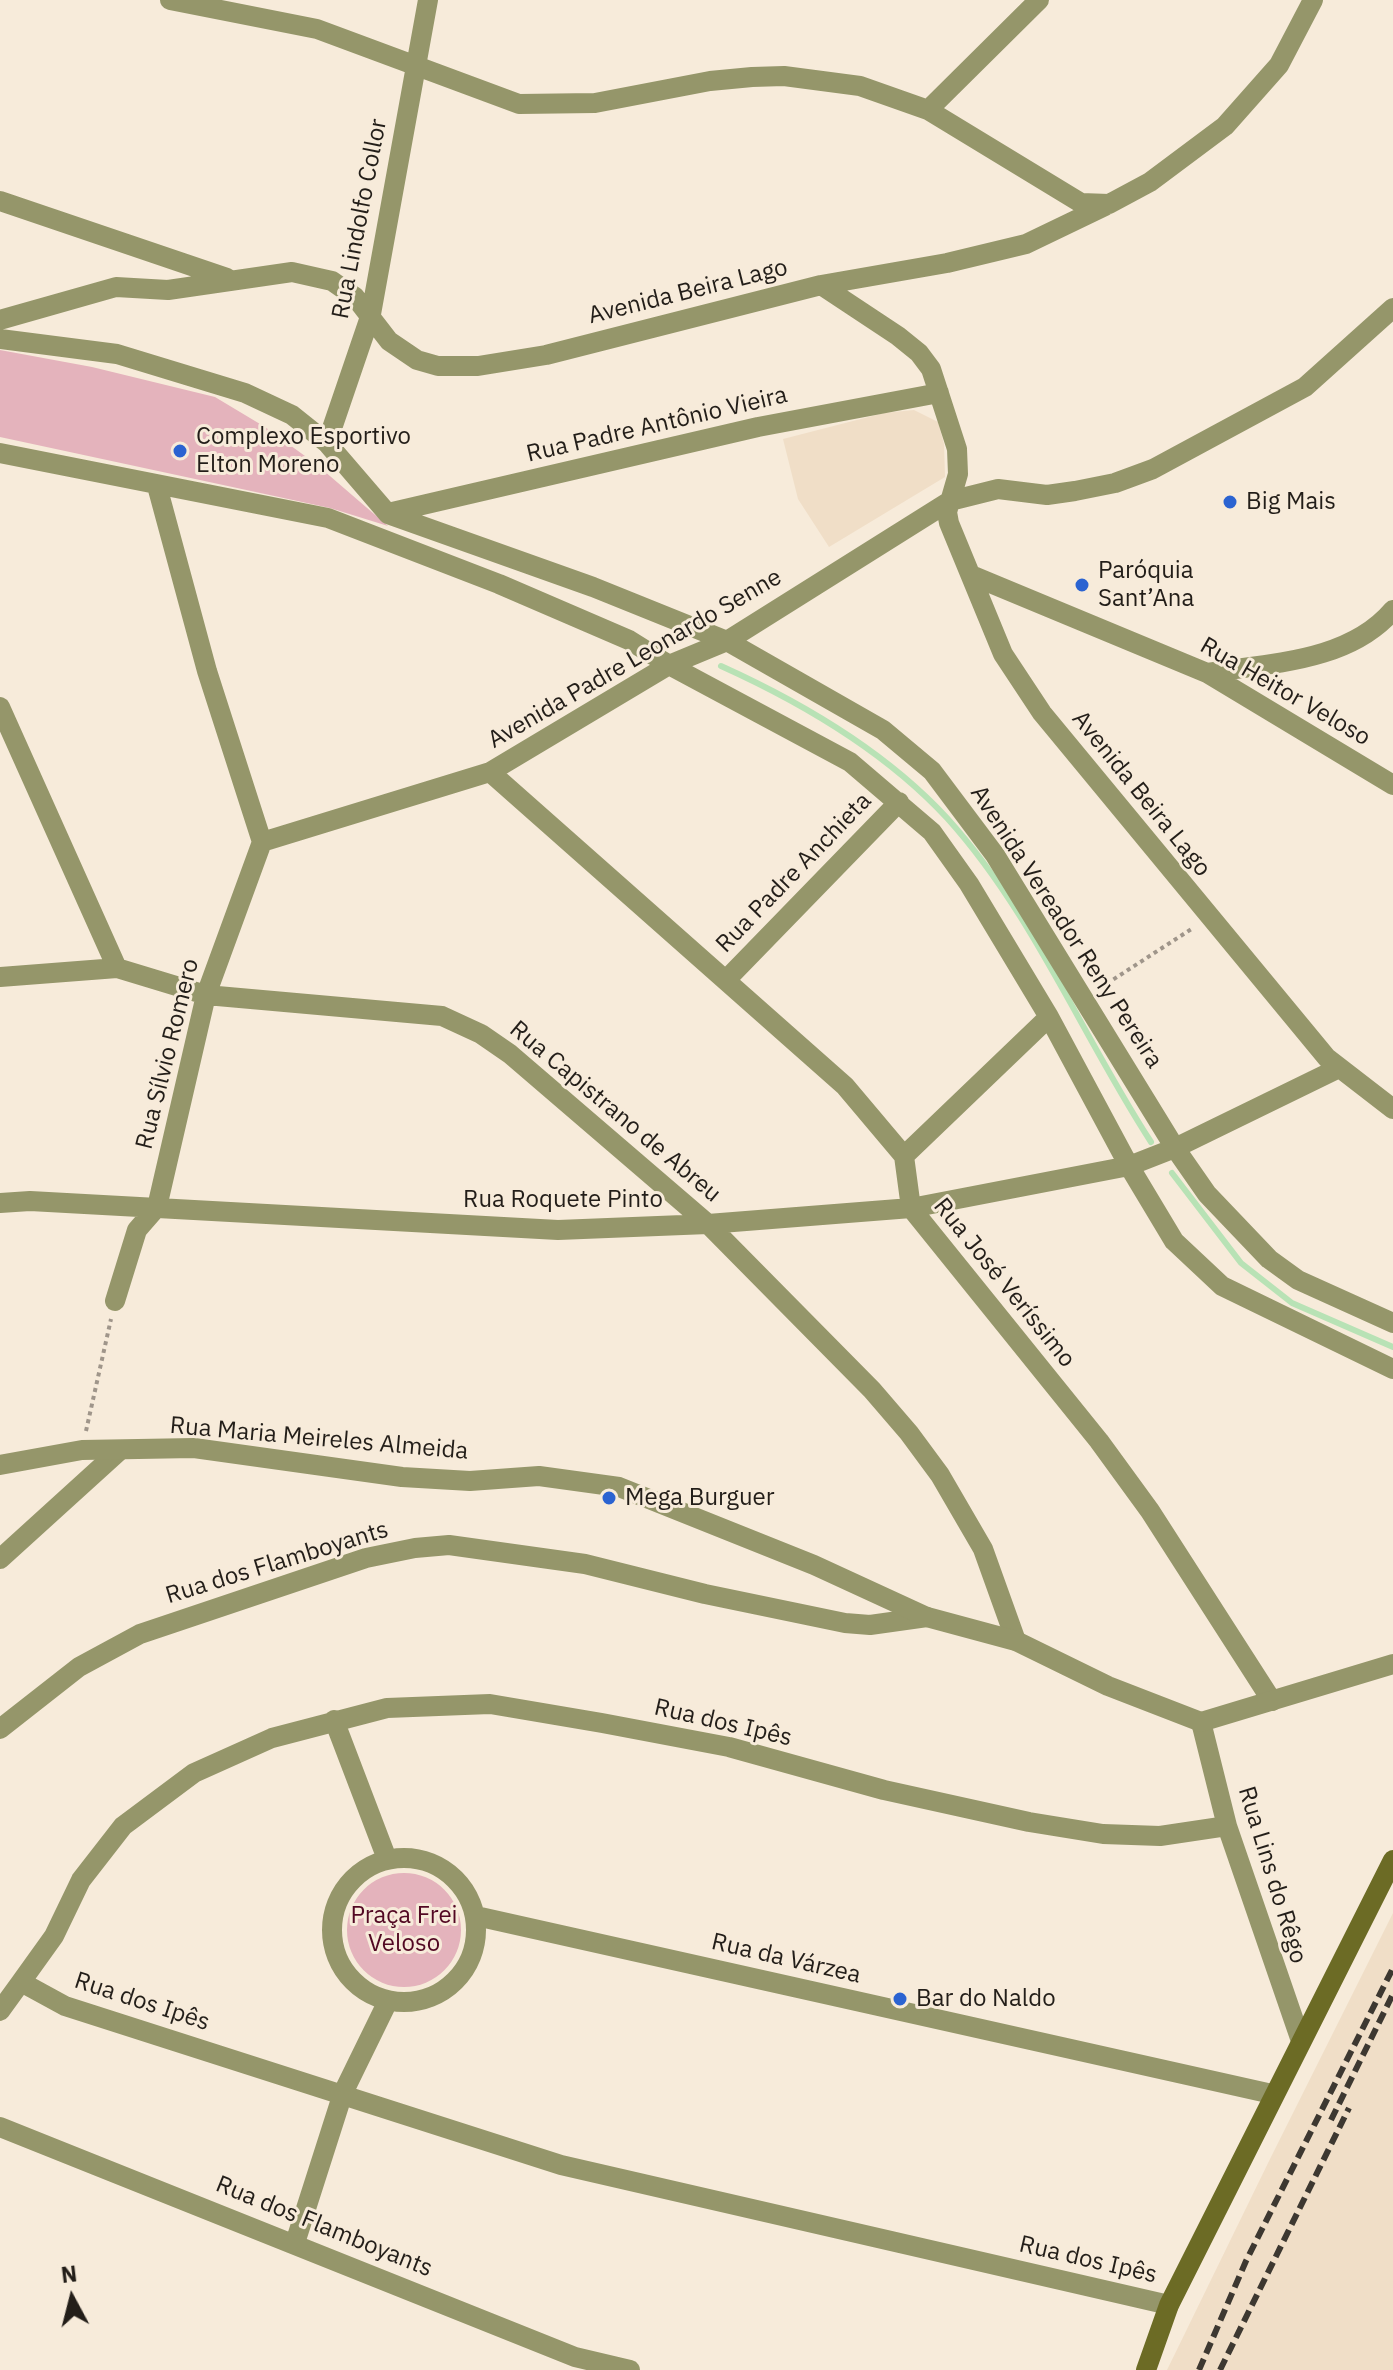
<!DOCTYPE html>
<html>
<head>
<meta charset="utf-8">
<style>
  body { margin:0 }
  #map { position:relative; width:1393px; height:2370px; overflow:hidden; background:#f7ebda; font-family:"IBM Plex Sans",sans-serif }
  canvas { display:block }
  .north { position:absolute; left:32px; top:2258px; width:80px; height:80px; -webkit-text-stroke:6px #f7ebda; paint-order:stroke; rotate:353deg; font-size:22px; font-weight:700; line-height:32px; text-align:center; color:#231e19 }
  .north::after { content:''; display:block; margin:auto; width:28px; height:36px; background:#231e19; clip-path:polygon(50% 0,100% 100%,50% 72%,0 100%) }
</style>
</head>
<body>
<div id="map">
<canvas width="1393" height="2370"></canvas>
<div class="north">N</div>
</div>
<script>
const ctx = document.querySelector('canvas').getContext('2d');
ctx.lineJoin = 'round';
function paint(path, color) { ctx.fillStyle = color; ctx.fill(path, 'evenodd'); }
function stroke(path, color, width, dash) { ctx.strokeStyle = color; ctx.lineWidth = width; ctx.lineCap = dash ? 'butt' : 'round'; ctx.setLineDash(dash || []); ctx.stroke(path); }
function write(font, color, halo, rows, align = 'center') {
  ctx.font = font + ' "IBM Plex Sans",sans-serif'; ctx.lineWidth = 6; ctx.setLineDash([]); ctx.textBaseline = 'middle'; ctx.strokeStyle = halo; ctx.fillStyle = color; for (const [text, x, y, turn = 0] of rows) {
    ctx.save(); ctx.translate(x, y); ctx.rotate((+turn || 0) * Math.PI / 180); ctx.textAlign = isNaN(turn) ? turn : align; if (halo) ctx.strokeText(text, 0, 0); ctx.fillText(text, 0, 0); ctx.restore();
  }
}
const built = new Path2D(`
  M914 410 938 422 944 444 945 477 829 547 798 499 783 439 884 413Z
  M1393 1913V2370H1167L1270 2159Z`);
const green = new Path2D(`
  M0 350 92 367 215 397 265 427 316 464 388 526 330 508 0 437Z
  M347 1930a57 57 0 1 1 114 0a57 57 0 1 1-114 0Z`);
const stream = new Path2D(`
  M721 666C803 703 885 751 947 818 1033 913 1082 1036 1151 1142
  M1172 1173 1241 1263 1292 1303 1393 1347`);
const path = new Path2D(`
  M1100 988 1193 928
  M86 1431 111 1319`);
const minor = new Path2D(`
  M170 0 317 29 519 104 595 103 710 81 752 77 784 76 860 86 928 110 1081 203 1109 204 1150 182 1225 126 1279 65 1313 0
  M928 110 1039 0
  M0 201 227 278
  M821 285 947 263 1026 244 1105 206
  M0 320 116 287 168 290 292 272 332 281 355 297 389 341 417 360 438 366H478L546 355 821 285 898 336 919 353 931 369 957 449 958 474 947 512 949 523 1003 654 1042 713 1327 1058 1393 1109
  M0 339 117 354 245 393 292 415 327 443 388 514 593 587 727 641 883 730 932 771 995 855 1175 1148 1207 1194 1269 1259 1298 1280 1393 1323
  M327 443 371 314 428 0
  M0 453 328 518 499 584 629 640 669 665 850 762 932 832 969 884 1049 1017 1129 1166 1174 1241 1222 1286 1393 1369
  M388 513 758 427 939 393
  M971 575 1207 673 1393 785
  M1207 673C1270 663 1349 662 1393 610
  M0 707 117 968
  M490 772 845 1086 904 1156 911 1208 1099 1441 1150 1511 1272 1701
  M262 842 490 772 669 665 727 641 950 501 998 489 1047 495 1075 491 1115 483 1153 469 1305 387 1393 308
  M0 977 117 968 206 995 442 1016 481 1034 510 1054 708 1224 872 1390 909 1433 940 1475 983 1549 1016 1641
  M726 980 899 802
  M904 1156 1049 1017
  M0 1203 30 1201 558 1230 708 1224 911 1208 1129 1166 1175 1148 1339 1068
  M115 1301 137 1230 157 1207 206 995 262 842 207 671 157 486
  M0 1559 119 1451
  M334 1720 387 1859
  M1201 1722 1227 1826 1301 2041
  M0 1729 79 1667 140 1634 366 1558 415 1548 449 1545 585 1564 705 1594 845 1623 870 1625 927 1617
  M332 1930a72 72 0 1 1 144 0a72 72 0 1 1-144 0Z
  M476 1916 1272 2094
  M0 2011 21 1982
  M0 2127 575 2357 630 2370
  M295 2243 343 2093 388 2001
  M1169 2305 561 2165 65 2006 21 1982 54 1936 81 1880 123 1826 194 1773 272 1738 387 1708 490 1704 602 1723 729 1747 884 1790 1029 1822 1103 1834 1160 1836 1227 1826`);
const tertiary = new Path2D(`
  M0 1465 82 1450 194 1448 402 1477 470 1481 539 1476 619 1487 814 1565 927 1617 1016 1641 1108 1686 1201 1722 1393 1664`);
const secondary = new Path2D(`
  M1146 2370 1169 2305 1393 1860`);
const rail = new Path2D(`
  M1331 2120 1393 1994
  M1199 2370 1246 2261 1393 1968
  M1220 2370 1349 2108`);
const markers = [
  [180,451,8,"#2b63d1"],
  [1230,502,8,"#2b63d1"],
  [1082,585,8,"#2b63d1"],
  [609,1498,8,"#2b63d1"],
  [900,1999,8,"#2b63d1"]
];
const streetNames = [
  ["Rua Lindolfo Collor",360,219,-79],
  ["Avenida Beira Lago",688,292,-14],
  ["Rua Padre Antônio Vieira",657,425,-13],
  ["Avenida Padre Leonardo Senne",635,659,-30],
  ["Rua Heitor Veloso",1285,692,30],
  ["Avenida Beira Lago",1141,794,51],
  ["Rua Padre Anchieta",794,873,-46],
  ["Avenida Vereador Reny Pereira",1066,927,57],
  ["Rua Sílvio Romero",168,1054,-76],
  ["Rua Capistrano de Abreu",615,1112,40],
  ["Rua Roquete Pinto",563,1200],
  ["Rua José Veríssimo",1004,1283,51],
  ["Rua Maria Meireles Almeida",319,1439,5],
  ["Rua dos Flamboyants",277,1563,-17],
  ["Rua dos Ipês",723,1723,13],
  ["Rua Lins do Rêgo",1272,1875,73],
  ["Rua da Várzea",786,1959,13],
  ["Rua dos Ipês",142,2002,18],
  ["Rua dos Flamboyants",324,2227,22],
  ["Rua dos Ipês",1088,2260,13]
];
const poiNames = [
  ["Complexo Esportivo",196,437],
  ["Elton Moreno",196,465],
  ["Big Mais",1246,502],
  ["Paróquia",1098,571],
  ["Sant’Ana",1098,599],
  ["Mega Burguer",625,1498],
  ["Bar do Naldo",916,1999]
];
const parkNames = [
  ["Praça Frei",404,1916],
  ["Veloso",404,1944]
];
paint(built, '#f0dec7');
paint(green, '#e4b3bc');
stroke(stream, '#b8e2b5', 6);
stroke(path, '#9f958a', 4, [4, 4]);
stroke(minor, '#95966a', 20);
stroke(tertiary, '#95966a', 20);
stroke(secondary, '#6c6b25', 20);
stroke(rail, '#3d3831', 6, [12, 6]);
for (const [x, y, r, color] of markers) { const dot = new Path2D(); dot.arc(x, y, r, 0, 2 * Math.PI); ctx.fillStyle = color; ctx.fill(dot); stroke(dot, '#f7ebda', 3); }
write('24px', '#231e19', '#f7ebda', streetNames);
write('24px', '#231e19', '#f7ebda', poiNames, 'left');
write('24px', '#520823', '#f7ebda', parkNames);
</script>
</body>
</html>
